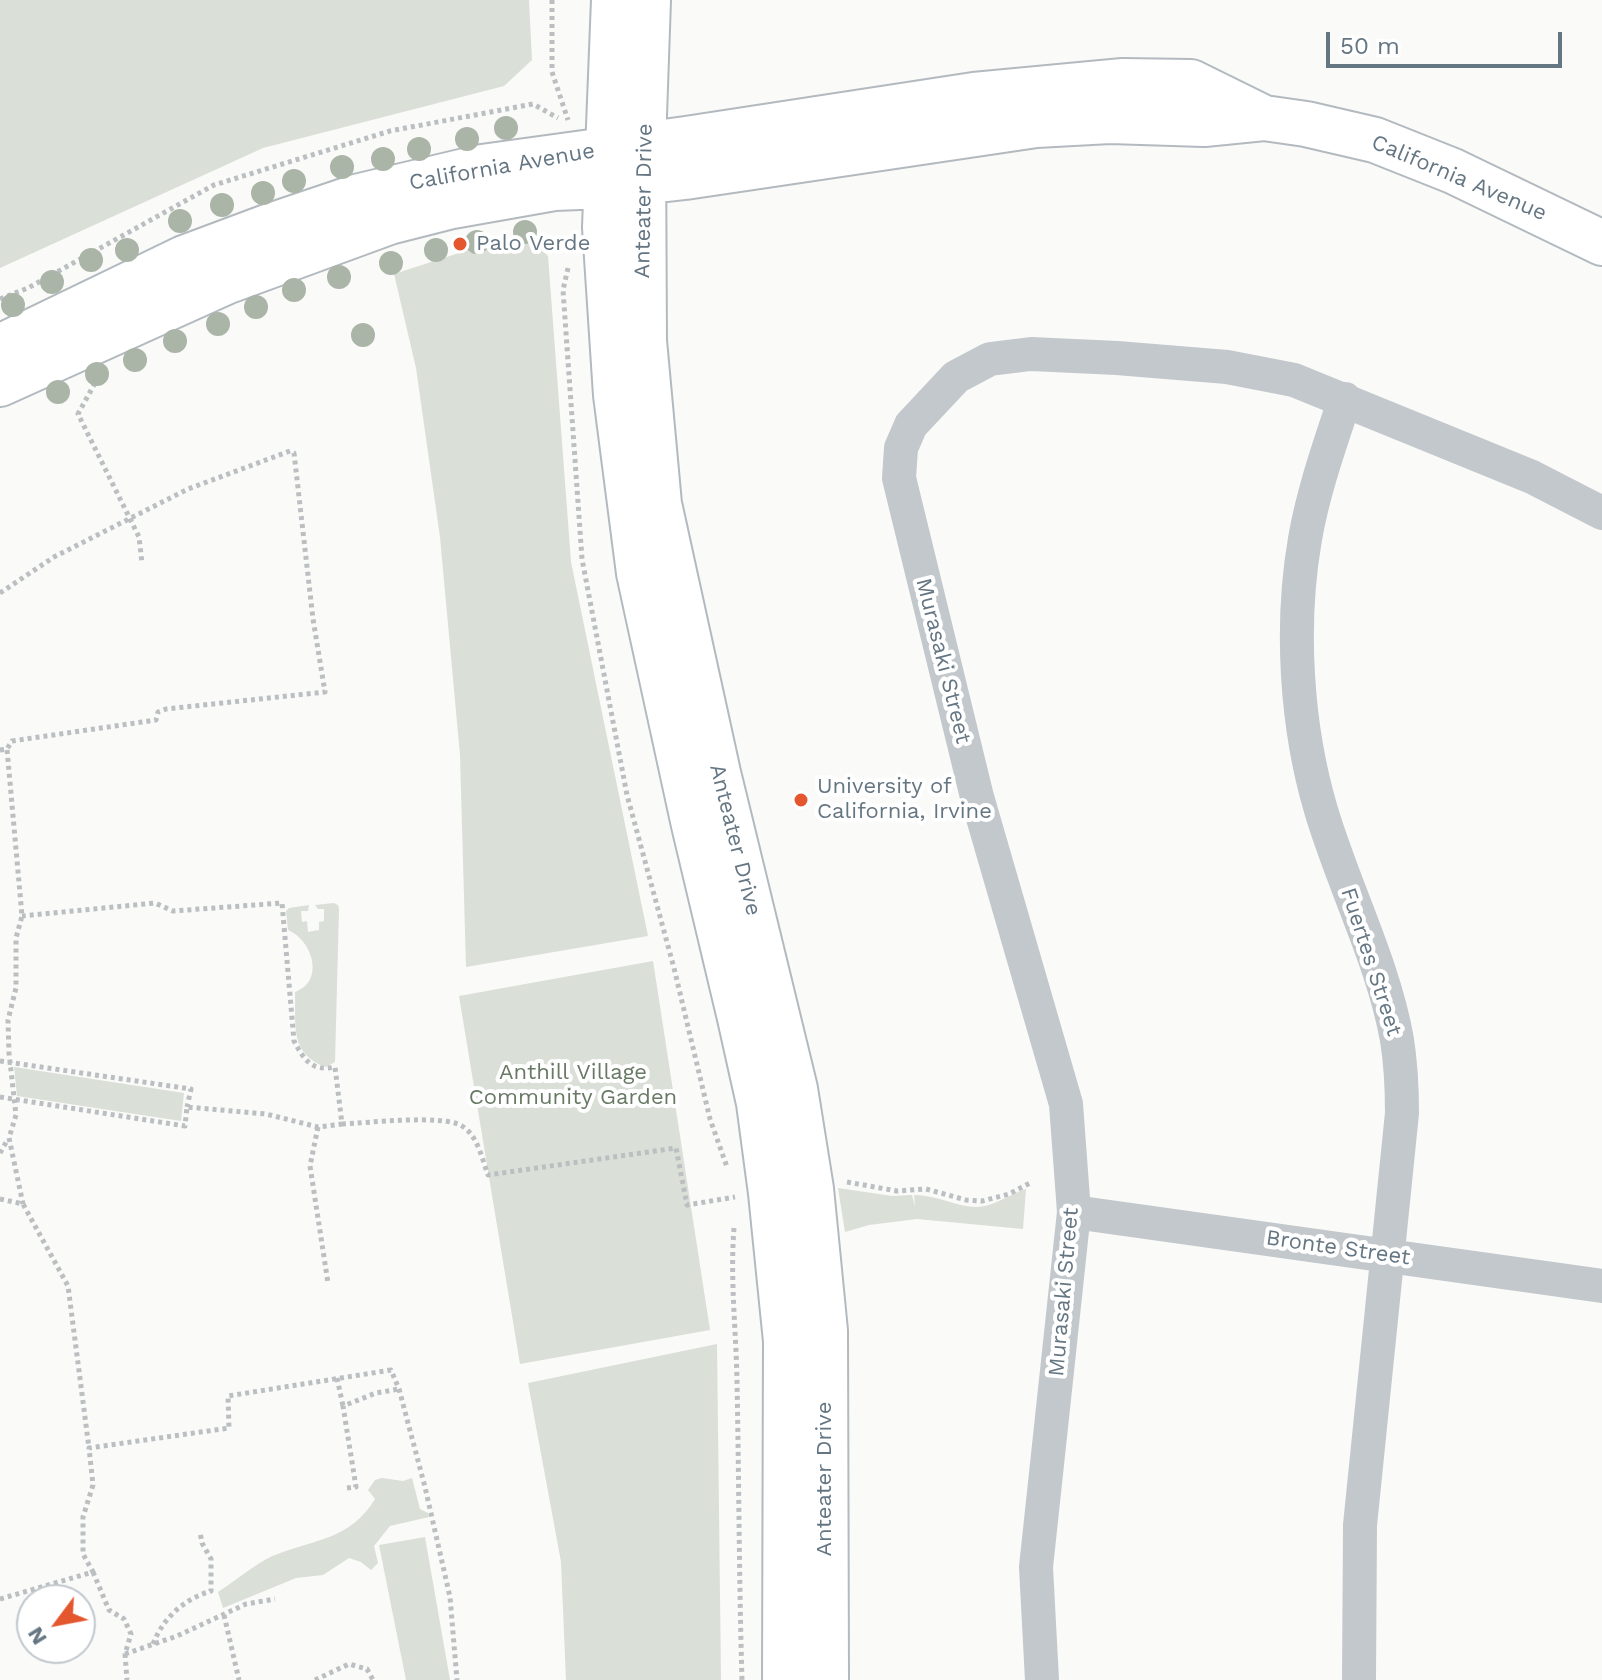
<!DOCTYPE html>
<html>
<head>
<meta charset="utf-8">
<style>
  body { margin:0 }
  #map { position:relative; width:1602px; height:1680px; overflow:hidden; background:#fafaf8; font-family:"Work Sans",sans-serif }
  canvas { display:block }
  .north { position:absolute; left:16px; top:1584px; width:80px; height:80px; box-sizing:border-box; background:#fff; border:2px solid #c1c8cd; border-radius:50%; rotate:238deg; font-size:22px; font-weight:700; line-height:32px; text-align:center; color:#657683 }
  .north::after { content:''; display:block; margin:auto; width:28px; height:36px; background:#e4572e; clip-path:polygon(50% 0,100% 100%,50% 72%,0 100%) }
  .scale { position:absolute; left:1326px; top:32px; width:236px; height:36px; box-sizing:border-box; border:4px solid #657683; border-top:0; padding-left:10px; font-size:24px; line-height:28px; white-space:nowrap; color:#657683; -webkit-text-stroke:6px #fff; paint-order:stroke }
</style>
</head>
<body>
<div id="map">
<canvas width="1602" height="1680"></canvas>
<div class="north">N</div>
<div class="scale">50 m</div>
</div>
<script>
const ctx = document.querySelector('canvas').getContext('2d');
ctx.lineJoin = 'round';
function paint(path, color) { ctx.fillStyle = color; ctx.fill(path, 'evenodd'); }
function stroke(path, color, width, dash) { ctx.strokeStyle = color; ctx.lineWidth = width; ctx.lineCap = dash ? 'butt' : 'round'; ctx.setLineDash(dash || []); ctx.stroke(path); }
function write(font, color, halo, rows, align = 'center') {
  ctx.font = font + ' "Work Sans",sans-serif'; ctx.lineWidth = 8; ctx.setLineDash([]); ctx.textBaseline = 'middle'; ctx.strokeStyle = halo; ctx.fillStyle = color; for (const [text, x, y, turn = 0] of rows) {
    ctx.save(); ctx.translate(x, y); ctx.rotate((+turn || 0) * Math.PI / 180); ctx.textAlign = isNaN(turn) ? turn : align; if (halo) ctx.strokeText(text, 0, 0); ctx.fillText(text, 0, 0); ctx.restore();
  }
}
const green = new Path2D(`
  M0 0H529L532 60 504 86 263 148 0 268Z
  M524 232 548 256 571 562 648 936 466 967 460 755 440 537 416 368 394 274Z
  M334 903 338 905 339 909 335 1062 326 1067C289 1054 296 1025 295 992 325 981 313 941 288 930L286 911 289 908 309 905 308 911H301L302 922 307 921 308 932 319 930V922L324 921V909H318L315 905Z
  M653 961 710 1330 520 1364 459 996Z
  M14 1067 184 1093 181 1121 17 1096Z
  M838 1188 892 1196 912 1195 915 1207 914 1195C937 1195 957 1207 977 1207 996 1206 1009 1194 1026 1189L1023 1229 917 1219 869 1225 845 1232Z
  M717 1344 721 1680H566L561 1562 528 1383Z
  M382 1478 403 1481 412 1478 420 1509 428 1513 429 1517 390 1526 374 1546 378 1563 371 1570 361 1562 349 1558 323 1575 296 1578 223 1608 218 1592C234 1582 259 1561 275 1555 315 1539 350 1540 375 1499L368 1490 375 1480Z
  M425 1537 450 1680H406L379 1545Z`);
const path = new Path2D(`
  M552 0V72L568 120
  M568 268 563 290 582 559 627 795 674 968 710 1119 727 1167
  M0 299 28 288 214 185 390 131 533 104 558 118
  M95 383 78 414 139 537 142 563
  M0 593 54 557 188 489 290 451 294 453 313 619 325 692 166 709 158 712 156 720 12 741 7 749
  M0 750 7 749 22 916 16 938V988L8 1020 9 1053 16 1115 9 1138 23 1204
  M0 1061 191 1089 187 1107
  M0 1097 185 1126 187 1107 266 1114 318 1127 342 1124 335 1067C312 1072 304 1060 294 1041L282 903 173 911 155 903 22 916
  M342 1124C368 1123 443 1114 462 1126 478 1136 482 1159 488 1175L676 1148 687 1205 735 1197
  M318 1127 310 1166 328 1283
  M0 1153 8 1139
  M847 1182 897 1191 926 1189 966 1200 982 1201 1009 1194 1032 1182
  M0 1199 23 1204 68 1286 89 1448
  M734 1228C730 1279 736 1329 737 1380 739 1480 739 1580 742 1680
  M337 1378 343 1406
  M347 1488 356 1487 343 1406 376 1393 399 1389
  M93 1572 109 1610 124 1619 131 1634 125 1654 127 1680
  M0 1599 93 1572 83 1554V1517L93 1485 89 1448 229 1428 228 1396 391 1370 399 1389 425 1487 450 1597 457 1680
  M224 1615 239 1680
  M153 1644C163 1618 184 1599 211 1591V1559L202 1543 200 1532
  M125 1654 177 1636 246 1604 275 1599
  M315 1680 349 1664 367 1669 373 1680`);
const street = new Path2D(`
  M1345 399C1330 444 1313 492 1305 539 1290 625 1296 726 1321 810 1343 885 1384 964 1397 1040 1401 1065 1402 1089 1402 1113L1360 1525 1359 1680
  M1074 1212 1602 1286
  M1042 1680 1036 1567 1074 1212 1066 1104 977 797 899 478 901 448 911 425 956 377 990 359 1031 354 1117 358 1227 367 1294 380 1532 477 1602 513`);
const secondary = new Path2D(`
  M614 0 605 227 616 395 639 573 694 825 740 1018 759 1103 771 1193 786 1341 785 1680
  M648 0 643 144 644 341 659 504 718 773 795 1089 811 1189 825 1331 826 1680
  M0 347 184 258 267 227 356 197 482 167 686 139 974 95 1123 81 1191 82 1264 118
  M0 384 228 281 389 222 452 206 554 188 606 186 685 177 1036 125 1110 121 1204 124 1264 118 1306 124 1375 140 1453 171 1602 243`);
const trees = [
  [506,128],
  [467,139],
  [419,149],
  [383,159],
  [342,167],
  [294,181],
  [263,193],
  [222,205],
  [180,221],
  [525,232],
  [477,242],
  [127,250],
  [436,250],
  [91,260],
  [391,263],
  [339,277],
  [52,282],
  [294,290],
  [13,305],
  [256,307],
  [218,324],
  [363,335],
  [175,341],
  [135,360],
  [97,374],
  [58,392]
];
const markers = [
  [460,244,8,"#e4572e"],
  [801,800,8,"#e4572e"]
];
const streetNames = [
  ["California Avenue",502,167,-10],
  ["California Avenue",1459,178,23],
  ["Anteater Drive",644,201,-89],
  ["Murasaki Street",943,661,76],
  ["Anteater Drive",735,840,76],
  ["Fuertes Street",1371,962,72],
  ["Bronte Street",1338,1248,8],
  ["Murasaki Street",1064,1292,-85],
  ["Anteater Drive",825,1479,-90]
];
const poiNames = [
  ["Palo Verde",476,244],
  ["University of",817,787],
  ["California, Irvine",817,812]
];
const parkNames = [
  ["Anthill Village",573,1073],
  ["Community Garden",573,1098]
];
paint(green, '#dadfd7');
stroke(secondary, '#b3babf', 48);
stroke(path, '#bbbfc2', 5, [4, 4]);
stroke(street, '#c3c8cc', 34);
stroke(secondary, '#fff', 44);
ctx.fillStyle = '#aab4a7';
for (const [x, y] of trees) { ctx.beginPath(); ctx.arc(x, y, 12, 0, 2 * Math.PI); ctx.fill(); }
for (const [x, y, r, color] of markers) { const dot = new Path2D(); dot.arc(x, y, r, 0, 2 * Math.PI); ctx.fillStyle = color; ctx.fill(dot); stroke(dot, '#fff', 3); }
write('22px', '#657683', '#fff', streetNames);
write('22px', '#657683', '#fff', poiNames, 'left');
write('22px', '#687a64', '#fff', parkNames);
</script>
</body>
</html>
